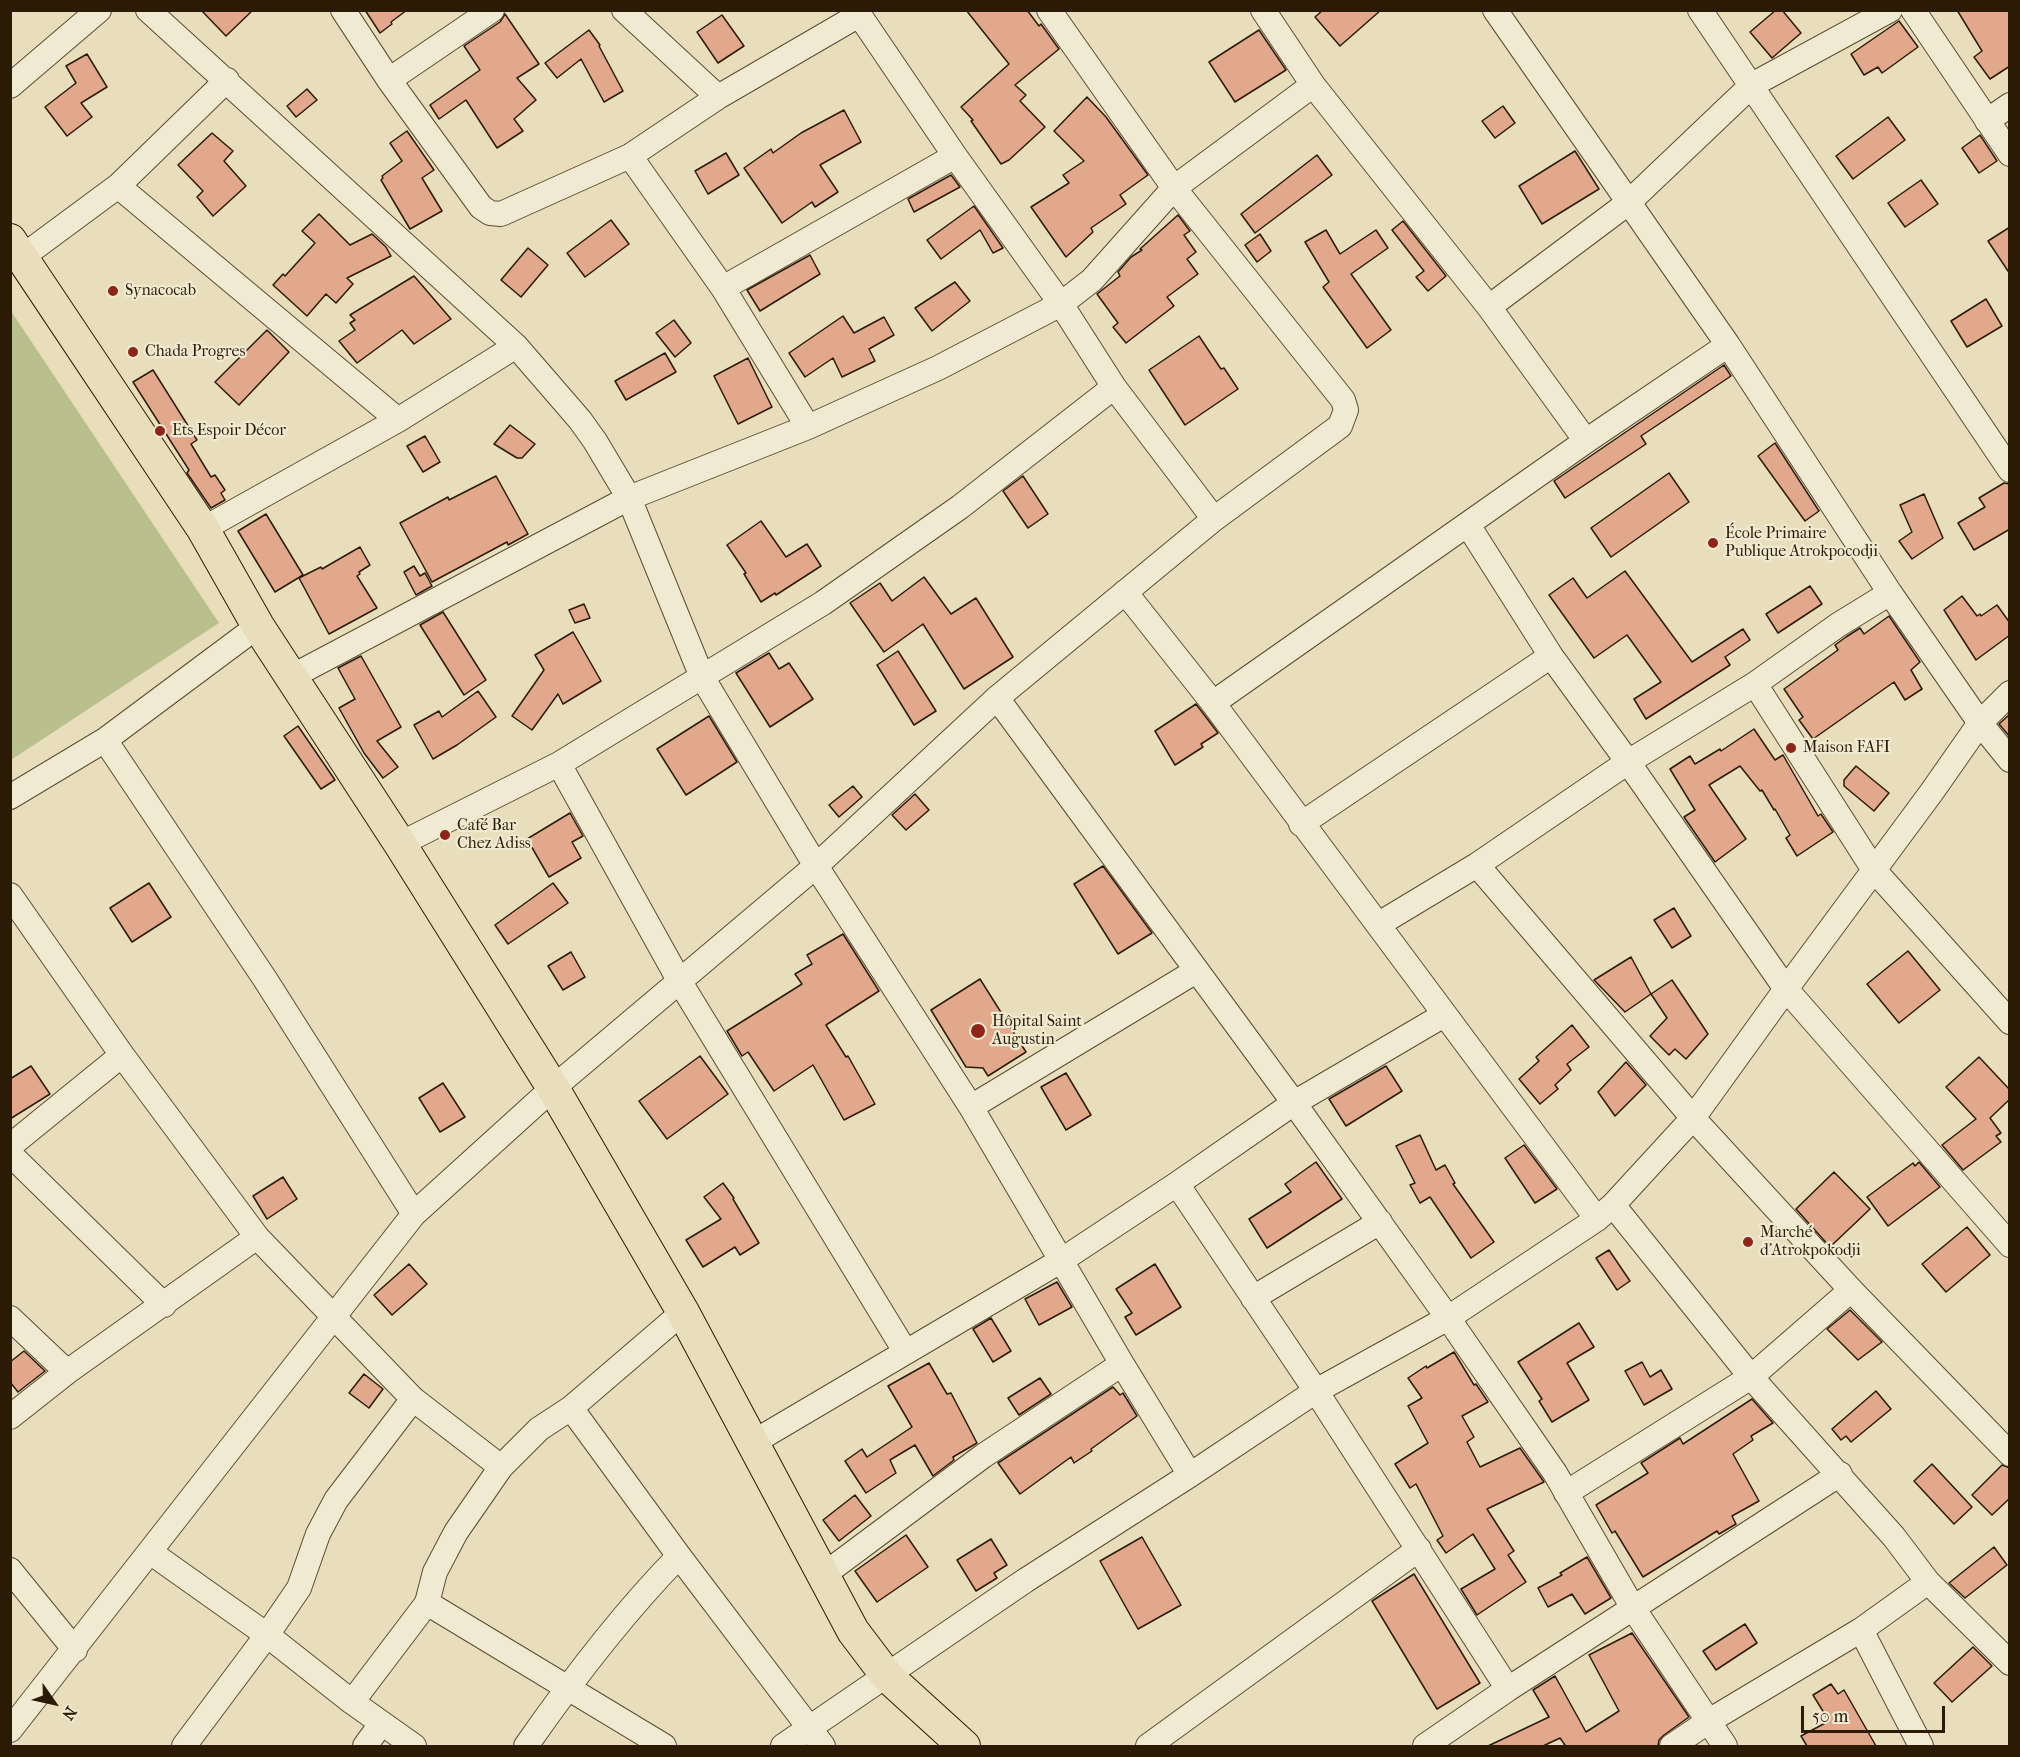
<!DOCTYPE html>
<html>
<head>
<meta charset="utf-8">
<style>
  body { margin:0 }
  #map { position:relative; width:2020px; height:1757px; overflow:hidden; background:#e8debc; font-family:"IM FELL French Canon",serif }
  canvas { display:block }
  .frame { position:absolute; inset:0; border:12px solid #2c1b04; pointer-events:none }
  .north { position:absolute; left:24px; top:1673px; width:60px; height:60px; -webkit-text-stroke:4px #f0ead3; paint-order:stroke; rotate:124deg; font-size:16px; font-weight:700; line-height:24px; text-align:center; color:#2c1b04 }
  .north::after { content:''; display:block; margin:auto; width:21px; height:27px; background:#2c1b04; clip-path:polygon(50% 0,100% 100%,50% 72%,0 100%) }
  .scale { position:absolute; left:1801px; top:1706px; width:144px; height:27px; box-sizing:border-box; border:3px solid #2c1b04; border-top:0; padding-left:8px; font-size:18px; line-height:21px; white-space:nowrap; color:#2c1b04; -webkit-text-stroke:4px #f0ead3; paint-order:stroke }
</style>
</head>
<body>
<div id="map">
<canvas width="2020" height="1757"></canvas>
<div class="frame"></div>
<div class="north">N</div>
<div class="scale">50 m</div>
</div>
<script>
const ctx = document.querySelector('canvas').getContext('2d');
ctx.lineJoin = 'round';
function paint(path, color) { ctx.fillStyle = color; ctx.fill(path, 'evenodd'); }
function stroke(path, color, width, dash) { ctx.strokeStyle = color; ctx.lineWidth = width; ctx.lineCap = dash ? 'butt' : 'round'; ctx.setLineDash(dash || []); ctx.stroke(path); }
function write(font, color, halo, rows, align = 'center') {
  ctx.font = font + ' "IM FELL French Canon",serif'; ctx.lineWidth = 4.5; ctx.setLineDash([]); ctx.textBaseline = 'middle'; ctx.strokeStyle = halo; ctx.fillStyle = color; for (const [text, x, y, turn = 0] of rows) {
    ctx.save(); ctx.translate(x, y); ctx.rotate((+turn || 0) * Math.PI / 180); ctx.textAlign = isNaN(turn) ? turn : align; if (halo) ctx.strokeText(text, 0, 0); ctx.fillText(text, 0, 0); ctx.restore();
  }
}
const green = new Path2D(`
  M11 311 219 623 11 760H10Z`);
const building = new Path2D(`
  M201 10H253L226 36Z
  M365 10H407L391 22 392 24 380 33Z
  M966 10H1027L1039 26 1041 24 1059 49 1015 85 1026 95 1020 101 1045 127 1009 160 1001 164 971 121 973 120 961 107 1009 64Z
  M1323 10H1381L1340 46 1315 17Z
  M1776 10H1782L1801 33 1772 58 1750 32Z
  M1957 10H2010V66L1990 79 1974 57 1982 51Z
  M505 14 539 64 517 78 536 100 514 119 523 131 497 148 466 100 439 119 430 105 480 70 464 46 500 22Z
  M722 15 744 46 718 63 697 32Z
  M1899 21 1918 47 1882 73 1878 67 1864 75 1851 54Z
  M589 30 600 45 599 46 623 91 604 102 581 59 557 78 545 63Z
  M1259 30 1286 70 1235 102 1209 62Z
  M87 54 107 87 81 103 92 117 67 136 45 107 76 83 66 66Z
  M307 89 317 100 296 117 287 106Z
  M1087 97 1106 117 1148 175 1120 195 1126 204 1091 228 1093 232 1066 257 1031 207 1069 183 1063 175 1084 161 1054 131Z
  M1503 106 1515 123 1495 138 1482 121Z
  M844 110 861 142 820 165 838 192 815 207 812 202 782 223 744 168 771 149 773 153 801 133Z
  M1888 117 1905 140 1853 179 1836 156Z
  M407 131 434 170 422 178 442 211 410 229 381 180 383 178 382 176 402 161 390 143Z
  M212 133 233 151 224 161 246 186 213 216 197 197 203 191 178 165Z
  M1980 135 1997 161 1979 173 1962 148Z
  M1575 151 1599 189 1542 224 1519 186Z
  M726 153 739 175 708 194 695 171Z
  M1317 155 1332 175 1255 233 1241 214Z
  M951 175 960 187 914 212 908 199Z
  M1921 180 1938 204 1905 227 1888 203Z
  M974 206 1003 248 993 253 980 230 941 259 927 240Z
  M319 214 350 245 372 234 386 247 391 256 347 278 353 284 336 303 326 294 307 316 273 285 283 274 285 276 315 243 302 231Z
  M1178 215 1190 231 1184 235 1196 252 1187 259 1198 274 1167 297 1174 306 1126 343 1113 327 1118 323 1097 294 1120 276 1118 272 1131 257 1142 250 1140 249Z
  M611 220 629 244 585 277 567 253Z
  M1403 221 1446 276 1428 291 1416 277 1424 271 1392 230Z
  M2010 227V274L1988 241Z
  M1326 230 1340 254 1376 230 1388 248 1351 274 1391 330 1367 348 1323 287 1329 282 1305 242Z
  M1260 234 1271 251 1257 262 1245 245Z
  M528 248 548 265 521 297 501 280Z
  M810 255 820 274 760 311 747 290Z
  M414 276 451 319 414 344 402 330 357 363 339 341 355 330 350 323 355 320 350 315Z
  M955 282 970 301 932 331 915 308Z
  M1986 299 2002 326 1967 347 1951 321Z
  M843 316 854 333 884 317 894 335 869 349 875 361 842 377 833 358 805 377 789 353Z
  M674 320 691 343 675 357 656 333Z
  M267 330 289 352 239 405 215 382Z
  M1199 336 1221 369 1224 368 1238 389 1185 425 1149 370Z
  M665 353 676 372 626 400 615 381Z
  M748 358 772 407 738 424 714 376Z
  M1724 365 1731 376 1641 436 1646 444 1565 498 1554 481Z
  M153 370 197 440 191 444 211 477 215 475 225 490 221 493 225 500 211 508 187 473 189 470 133 382Z
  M510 425 535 444 522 458H517L494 444Z
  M425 436 440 462 423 472 407 446Z
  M1775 443 1819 511 1805 521 1758 456Z
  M1669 473 1689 502 1611 557 1591 528Z
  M496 476 528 534 508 545 507 542 432 582 400 523 448 497 449 500Z
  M1023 476 1048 514 1028 528 1003 491Z
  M2004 483 2010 484V529L1974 550 1958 523 1985 507 1979 498Z
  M1924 494 1943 538 1912 559 1899 541 1912 532 1900 505Z
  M266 514 303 575 275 592 238 531Z
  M761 521 786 557 807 544 821 566 776 595 775 593 761 602 744 574 746 573 727 545Z
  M360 547 370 565 359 572 360 574 357 576 377 608 329 634 299 578 321 567 322 569Z
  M414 566 420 576 425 573 432 586 416 595 404 572Z
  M1625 571 1692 662 1743 629 1750 640 1725 657 1730 665 1646 719 1634 699 1661 682 1627 635 1594 658 1549 595 1573 578 1587 598Z
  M924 577 951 614 976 598 1013 657 964 689 923 624 884 652 850 603 880 583 892 601Z
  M1810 586 1822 604 1778 633 1766 614Z
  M1962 596 1977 616 1980 614 1981 616 1997 605 2010 623V635L1976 660 1944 610Z
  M584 604 590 618 575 623 569 610Z
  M443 612 486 680 464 695 420 625Z
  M1889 616 1920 662 1911 670 1922 689 1905 700 1894 682 1813 739 1799 720 1803 717 1784 689 1838 650 1835 645 1846 637 1860 628 1864 634Z
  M573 632 601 681 563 704 558 694 532 730 512 716 544 670 535 655Z
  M898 651 936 711 914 725 877 665Z
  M769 653 779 669 789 663 813 699 770 727 736 673Z
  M361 656 401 727 377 741 398 767 383 778 364 753 339 708 355 699 338 668Z
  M478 691 496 717 457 745 433 759 414 725 439 711 442 717Z
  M1196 704 1218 733 1201 744 1203 747 1175 765 1155 731Z
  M2010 714V737L1999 724Z
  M709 716 737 762 686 795 657 749Z
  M298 726 335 780 321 789 284 736Z
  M1754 729 1775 760 1783 755 1818 816 1821 814 1833 832 1797 856 1786 838 1790 835 1775 809 1774 810 1762 790 1760 791 1740 766 1709 785 1746 839 1715 862 1684 817 1695 810 1670 769 1690 756 1695 764 1720 749 1721 751Z
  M1856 766 1889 793 1874 811 1844 786V780Z
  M853 786 862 797 839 817 829 805Z
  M915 794 929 810 906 830 892 815Z
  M570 813 583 836 572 842 581 858 549 877 527 839Z
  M1103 866 1152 933 1118 954 1074 884Z
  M149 883 171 917 132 942 110 908Z
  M553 883 568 903 508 944 495 925Z
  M1674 908 1691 936 1672 948 1654 920Z
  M843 934 879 991 826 1025 846 1057 848 1056 875 1104 844 1120 813 1065 774 1091 748 1052 742 1056 727 1031 802 984 795 974 812 964 807 955Z
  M1908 951 1940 990 1899 1023 1867 984Z
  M571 952 585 977 563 990 548 966Z
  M1631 957 1651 994 1625 1012 1594 980Z
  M980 979 1026 1052 988 1076 983 1068 966 1067 931 1010Z
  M1672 980 1708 1034 1686 1059 1675 1049 1669 1055 1650 1036 1667 1018 1651 994Z
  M1572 1025 1589 1047 1567 1064 1571 1070 1555 1085 1558 1089 1540 1104 1519 1079 1539 1061 1536 1057Z
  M700 1056 728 1094 667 1139 639 1101Z
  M1979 1057 2010 1090V1099L1990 1118 2001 1133 1996 1136 2001 1142 1963 1170 1942 1145 1976 1119 1946 1087Z
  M1626 1062 1646 1085 1615 1116 1598 1092Z
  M31 1066 50 1094 10 1119V1079Z
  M1386 1066 1402 1091 1346 1126 1329 1099Z
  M1066 1073 1091 1115 1066 1130 1041 1087Z
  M443 1083 465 1117 440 1132 419 1098Z
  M1420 1135 1436 1170 1445 1165 1455 1183 1453 1184 1494 1242 1471 1258 1430 1197 1420 1203 1410 1185 1415 1183 1396 1146Z
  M1524 1145 1557 1189 1535 1203 1505 1158Z
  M1316 1162 1342 1199 1267 1248 1249 1219 1291 1192 1285 1184Z
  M1919 1162 1940 1187 1888 1226 1867 1197 1913 1163 1915 1166Z
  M1834 1172 1870 1209 1830 1247 1796 1209Z
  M283 1177 297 1199 267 1219 253 1196Z
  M723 1183 734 1198 733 1199 759 1243 740 1255 735 1247 703 1267 686 1240 721 1219 704 1197Z
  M1967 1227 1990 1255 1946 1292 1922 1264Z
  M1609 1250 1630 1281 1617 1290 1596 1258Z
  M409 1264 427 1284 392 1315 374 1295Z
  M1155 1264 1181 1307 1136 1335 1125 1317 1132 1313 1116 1289Z
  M1057 1282 1072 1307 1039 1325 1025 1299Z
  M1850 1310 1882 1342 1858 1360 1827 1329Z
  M991 1318 1011 1351 993 1362 973 1329Z
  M1579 1323 1594 1347 1567 1363 1589 1400 1552 1422 1539 1401 1542 1399 1518 1362Z
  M24 1351 45 1371 18 1392 10 1382V1362Z
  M1454 1352 1474 1385 1476 1384 1488 1402 1462 1416 1474 1437 1467 1442 1480 1467 1520 1448 1544 1482 1487 1509 1514 1551 1508 1555 1526 1582 1477 1615 1461 1589 1495 1569 1473 1534 1446 1553 1437 1540 1443 1536 1416 1484 1410 1488 1395 1464 1428 1443 1408 1406 1422 1398 1408 1378 1426 1366 1427 1368Z
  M1642 1362 1650 1377 1661 1370 1672 1389 1644 1405 1625 1371Z
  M929 1363 947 1394 951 1393 977 1443 953 1457 954 1460 933 1476 915 1445 890 1460 896 1473 866 1493 845 1461 862 1449 867 1457 912 1427 888 1386Z
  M364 1374 383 1389 369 1408 349 1393Z
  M1040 1378 1051 1394 1019 1415 1008 1398Z
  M1113 1387 1120 1395 1123 1393 1137 1416 1091 1449 1092 1451 1074 1463 1071 1457 1020 1494 998 1463Z
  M1876 1391 1891 1409 1851 1442 1846 1436 1841 1440 1832 1429Z
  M1752 1399 1773 1423 1751 1436 1753 1440 1733 1454 1759 1501 1732 1516 1736 1524 1719 1534 1717 1531 1643 1577 1615 1531 1612 1533 1596 1505 1648 1473 1641 1463 1680 1438 1683 1444Z
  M1932 1464 1972 1507 1954 1524 1914 1481Z
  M2002 1465 2010 1468V1498L1992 1515 1972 1495Z
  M855 1495 871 1516 839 1541 823 1520Z
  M906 1535 928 1567 877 1602 855 1571Z
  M1142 1537 1181 1605 1138 1629 1100 1561Z
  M991 1539 1007 1565 994 1573 997 1578 976 1591 957 1560Z
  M1994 1547 2007 1565 1965 1598 1949 1583Z
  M1587 1557 1611 1598 1585 1614 1572 1594 1548 1607 1538 1588 1562 1575 1560 1573Z
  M1414 1574 1480 1683 1437 1709 1372 1601Z
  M1745 1624 1757 1643 1716 1670 1703 1651Z
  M1632 1633 1689 1717 1664 1735 1659 1740 1658 1746H1562L1565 1745 1560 1738 1543 1746H1488L1549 1717 1533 1690 1555 1676 1586 1732 1619 1711 1589 1655Z
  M1973 1647 1992 1666 1952 1702 1934 1683Z
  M1831 1684 1838 1694 1844 1690 1876 1746H1807L1801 1736 1829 1721 1813 1695Z`);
const minor = new Path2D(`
  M148 10 516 346 580 420 595 441 629 498 702 677 816 866 971 1107 1122 1364 1190 1475
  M343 10 389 80 481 207 490 213 501 214 630 156 718 97 859 15
  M624 10 718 97
  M856 10 955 156 1061 304 1114 387 1214 519
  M1263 10 1313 85 1489 307 1586 441
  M1495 10 1728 345 1890 593 1980 723 2010 760
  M1700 10 2010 470
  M1913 10 2010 154
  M389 80 492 10
  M10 86 99 10
  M1987 121 2010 105
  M630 156 723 288 808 427
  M118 186 398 420
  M22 257 118 186 227 80
  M723 288 955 156
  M1489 307 1628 203 1752 85 1890 10
  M1468 525 1551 656 1628 762 1786 989 2010 1245
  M203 529 398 420 516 346
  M1125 592 1213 703 1597 1219
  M291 677 629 498 808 427 938 368 1061 304 1092 280 1174 188 1313 85
  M1755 684 1874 870 2010 1022
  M997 698 1294 1103 1448 1318 1555 1473 1633 1608 1725 1746
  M1213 703 1586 441 1728 345
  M105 740 265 979 414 1214
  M559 764 680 982 905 1351
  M10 797 105 740 258 626
  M1301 824 1551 656
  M400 844 559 764 823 603 960 507 1114 387
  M1477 865 1693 1118 1851 1290 2010 1454
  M10 895 122 1055 257 1237 413 1399 501 1467
  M1379 924 1477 865 1628 762 1755 684 1838 625 1890 593
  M971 1107 1196 971
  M10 1146 122 1055
  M10 1154 164 1305
  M1177 1184 1316 1391 1508 1689
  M1613 1205 1751 1377 1894 1537 1928 1582 2010 1663
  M1253 1298 1380 1222
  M10 1318 67 1372
  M571 1408 679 1556 823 1746
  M10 1417 67 1372 257 1237
  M752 1443 1062 1260 1177 1184 1294 1103 1444 1015
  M1566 1493 1751 1377 1851 1290
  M150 1552 267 1635 352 1702 414 1746
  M10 1570 75 1650
  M822 1576 983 1456 1122 1364
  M427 1603 664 1746
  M1861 1630 1921 1746
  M352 1702 427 1603 435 1572 456 1532 501 1467 539 1429 571 1408 683 1312
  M10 1730 414 1214 553 1088 816 866 997 698 1214 519 1340 426 1346 410 1343 400 1174 188 1049 10
  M184 1746 267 1635 299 1588 318 1534 336 1500 413 1399
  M365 1746 381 1724
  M526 1746C572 1680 622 1614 679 1556
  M783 1746 1026 1580 1190 1475 1316 1391 1448 1318 1597 1219 1613 1205 1693 1118 1786 989 1931 793 1980 723 2010 693
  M1148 1746 1419 1549
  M1425 1746 1508 1689 1840 1474
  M1672 1746 1709 1721 1861 1630 1928 1582`);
const major = new Path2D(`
  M10 240 203 529 258 626 400 844 553 1088 683 1312 853 1631 887 1676 964 1746`);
const markers = [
  [113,291,6,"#8f2418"],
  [133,352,6,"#8f2418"],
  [160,431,6,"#8f2418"],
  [1713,543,6,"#8f2418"],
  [1791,748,6,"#8f2418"],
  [445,835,6,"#8f2418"],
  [978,1031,8,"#8f2418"],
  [1748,1242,6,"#8f2418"]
];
const poiNames = [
  ["Synacocab",125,291],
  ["Chada Progres",145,352],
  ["Ets Espoir Décor",172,431],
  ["École Primaire",1725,534],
  ["Publique Atrokpocodji",1725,552],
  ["Maison FAFI",1803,748],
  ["Café Bar",457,826],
  ["Chez Adiss",457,844],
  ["Hôpital Saint",992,1022],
  ["Augustin",992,1040],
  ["Marché",1760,1233],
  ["d’Atrokpokodji",1760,1251]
];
paint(green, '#b9c08e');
paint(building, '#e1a88b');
stroke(building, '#2c1b04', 1.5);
stroke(minor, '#5b4c32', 26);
stroke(major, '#2c1b04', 34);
stroke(minor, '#f0ead3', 24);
stroke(major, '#e8debc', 32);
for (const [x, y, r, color] of markers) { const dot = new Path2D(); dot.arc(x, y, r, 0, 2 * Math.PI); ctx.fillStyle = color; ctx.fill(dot); stroke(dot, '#f0ead3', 2); }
write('16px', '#2c1b04', '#f0ead3', poiNames, 'left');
</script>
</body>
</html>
